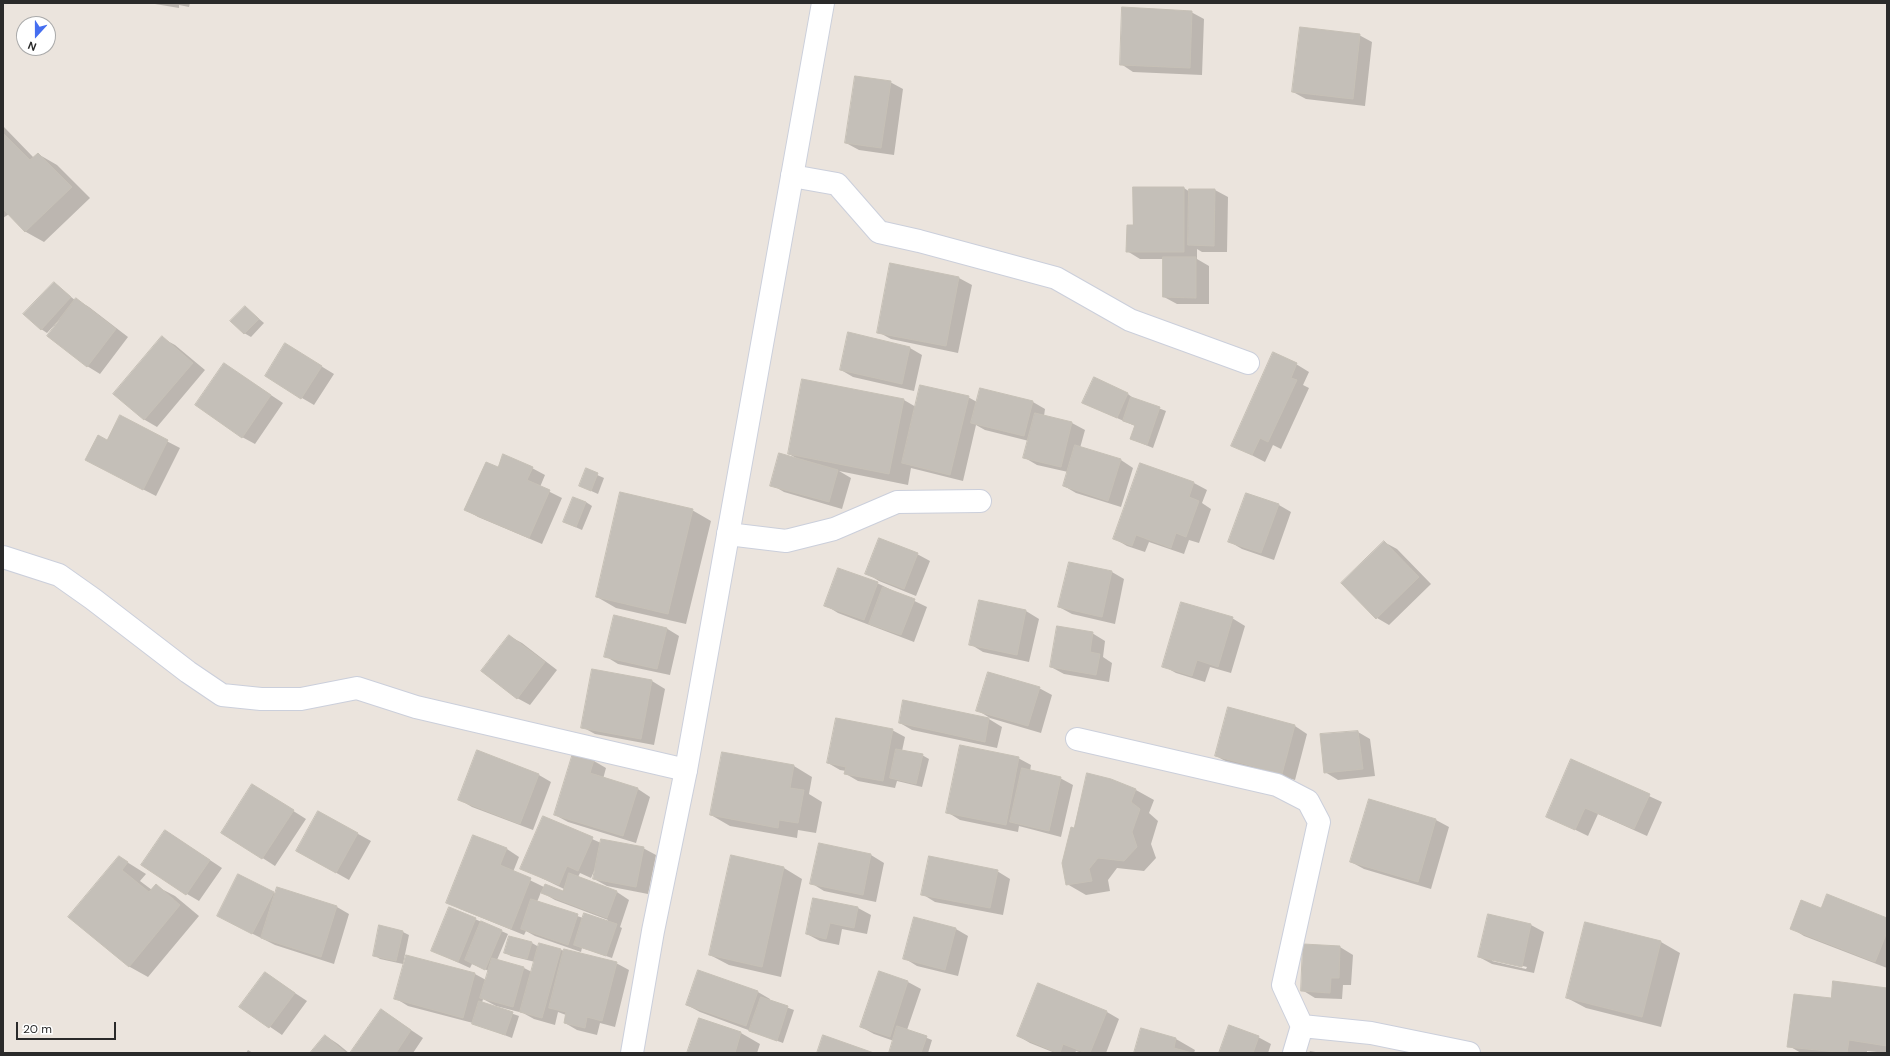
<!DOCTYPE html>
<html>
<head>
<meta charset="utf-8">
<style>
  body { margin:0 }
  #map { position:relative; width:1890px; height:1056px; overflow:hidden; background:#ebe4dd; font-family:"DM Sans",sans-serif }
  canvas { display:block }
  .frame { position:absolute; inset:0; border:4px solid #2a2a2a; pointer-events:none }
  .north { position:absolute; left:16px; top:16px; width:40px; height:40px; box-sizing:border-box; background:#fff; border:1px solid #aaa; border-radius:50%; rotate:201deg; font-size:11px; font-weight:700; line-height:16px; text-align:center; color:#2a2a2a }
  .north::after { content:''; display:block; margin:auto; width:14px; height:18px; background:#456ef0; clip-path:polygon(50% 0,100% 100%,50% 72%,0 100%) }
  .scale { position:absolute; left:16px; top:1022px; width:100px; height:18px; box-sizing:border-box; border:2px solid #2a2a2a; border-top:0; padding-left:5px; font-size:12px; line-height:14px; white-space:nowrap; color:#2a2a2a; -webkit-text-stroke:3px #fff; paint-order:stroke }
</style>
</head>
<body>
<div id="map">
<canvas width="1890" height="1056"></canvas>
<div class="frame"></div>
<div class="north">N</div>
<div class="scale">20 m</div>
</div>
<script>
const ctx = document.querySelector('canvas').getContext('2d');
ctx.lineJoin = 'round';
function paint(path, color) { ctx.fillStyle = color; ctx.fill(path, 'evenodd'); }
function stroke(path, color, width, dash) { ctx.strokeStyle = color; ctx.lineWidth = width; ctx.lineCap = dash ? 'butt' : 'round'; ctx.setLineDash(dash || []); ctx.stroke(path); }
const shadow = new Path2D(`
  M149 3H190L189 7 179 5V8Z
  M1191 12 1204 19 1202 75 1133 72 1121 64Z
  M1359 35 1372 42 1365 106 1306 99 1293 92Z
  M890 82 903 89 894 155 859 150 846 143Z
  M3 126 34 158 38 154 57 165 90 198 44 242 26 232 9 214 3 218Z
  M1134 188H1184L1190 192 1215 190 1228 197 1227 252H1202L1197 249V259L1209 266V304H1177L1164 297V259H1140L1127 251 1134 226Z
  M891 265 959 278 972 285 958 353 891 339 878 332Z
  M54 283 76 301 77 300 89 307 128 337 100 374 87 366 59 320 47 333 41 329Z
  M245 307 264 323 251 337 244 333Z
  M162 338 175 345 205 370 157 427 145 420 115 394Z
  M910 348 922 355 914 391 853 377 841 370Z
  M298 352 334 374 314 405 302 398Z
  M224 364 283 403 255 444 242 437Z
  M1296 364 1309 372 1303 385 1309 388 1281 449 1273 445 1265 462 1232 445Z
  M803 380 904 400 916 407 968 397 977 402H1033L1045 409 1044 416 1072 423 1085 430 1080 448 1121 460 1133 468 1121 507 1076 493 1064 486 1068 472 1037 465 1025 458 1029 441 985 430 976 425 963 481 911 468 908 485 839 471 851 478 842 509 784 492 772 485 796 458 789 454Z
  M1128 394 1133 398 1166 411 1153 448 1131 439 1135 426 1083 403Z
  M120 417 180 448 156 496 86 460 107 441Z
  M1141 464 1194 483 1207 490 1202 503 1211 509 1199 543 1189 540 1184 554 1149 542 1145 552 1127 546 1115 539Z
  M498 468H532L545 475 540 487 562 498 542 544 478 517 466 510Z
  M586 470 604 478 598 494 580 486Z
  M1247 494 1279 505 1291 512 1274 560 1242 549 1230 542Z
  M586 502 592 506 582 530 564 522Z
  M692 510 711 521 686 624 616 608 597 597Z
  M1384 542 1397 549 1431 584 1389 625 1377 618Z
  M917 554 930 561 916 596 879 581 866 573Z
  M1112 572 1124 579 1115 624 1072 614 1059 607Z
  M877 583 927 607 914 642 838 613 825 605Z
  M980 601 1026 611 1039 619 1029 662 983 652 970 644Z
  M1232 618 1245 626 1231 673 1210 667 1205 682 1176 673 1163 666Z
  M666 628 679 636 670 675 618 664 605 656Z
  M1092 633 1105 641 1103 657 1112 663 1109 682 1064 674 1051 667Z
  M509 636 522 643 557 670 530 705 517 698Z
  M593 670 652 681 665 689 654 745 595 734 582 727Z
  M1039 688 1052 695 1041 733 990 718 977 710Z
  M904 701 989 719 1002 727 997 748 912 730 900 723Z
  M1229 708 1295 726 1307 734 1295 780 1229 763 1216 756Z
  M892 730 905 737 902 751 922 755 929 759 922 787 897 781 895 788 858 781 846 774V771L840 770 828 763Z
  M1358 732 1370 739 1375 776 1338 780 1325 772Z
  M478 752 539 775 551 782 533 830 472 807 460 800Z
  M1018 758 1031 765 1030 771 1060 778 1073 785 1061 837 1019 826 1018 832 960 820 947 812Z
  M594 761 606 768 603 779 638 789 650 797 636 843 568 822 555 815Z
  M1572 761 1662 802 1647 836 1598 814 1588 836 1547 816Z
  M794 766 812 777 809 794 822 802 816 833 798 830 797 838 730 826 711 815Z
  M1136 790 1154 800 1149 813 1158 821 1151 844 1156 858 1144 871 1117 868 1108 880 1110 891 1086 895 1067 884 1075 829Z
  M265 793 306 819 275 866 222 832Z
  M1369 800 1436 820 1449 827 1431 889 1364 869 1351 862Z
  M318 812 371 841 349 880 310 858Z
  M543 817 601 843 643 848 656 855 648 894 607 886 594 879 595 869 591 878 580 873 578 877 617 892 629 900 620 927 622 928 612 958 582 948 581 952 535 936 526 931 524 935 460 909 448 902 474 836 507 849 519 857 513 872 544 887 563 892 564 889 521 868ZM541 892 555 900 608 920 607 922 583 918 537 902Z
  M166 831 222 868 199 901 187 894Z
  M819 844 871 855 884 863 876 902 824 891 811 883Z
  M119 857 146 874 140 881 152 890 156 886 175 896 199 916 148 977 130 967 70 917Z
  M784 868 802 879 781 977 729 965 710 955Z
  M997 871 1010 879 1003 915 935 902 922 894Z
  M239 875 276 894 337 907 349 914 334 964 275 945 231 923Z
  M814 899 858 908 871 915 867 934 842 929 839 945 820 941 807 934Z
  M1822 910 1887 919V968L1804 936 1791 928Z
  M1489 915 1531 925 1544 932 1534 973 1492 964 1479 957ZM1492 959 1527 967 1526 969 1492 961Z
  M475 919 508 934 497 960 524 968 532 972 535 962 511 956 505 953 510 937 532 943 539 947 561 950 616 963 629 970 615 1027 600 1023 597 1035 577 1030 565 1023 566 1015 558 1012 555 1025 534 1019 523 1013 496 1006 483 999 482 1003 519 1016 512 1038 473 1023 408 1006 395 998 407 956 475 974 486 980 489 971 472 964 470 968 433 951Z
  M1585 923 1661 942 1680 953 1661 1027 1586 1008 1567 998Z
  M380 927 403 932 409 935 403 964 380 959 374 955Z
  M956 929 968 936 958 976 917 966 904 958Z
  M1304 946 1340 947 1353 955 1351 985H1343L1342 999 1315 998 1302 990Z
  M699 972 758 992 770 999V1001L794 1010 783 1043 700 1012 687 1005Z
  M880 972 908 982 921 989 907 1030 932 1040 928 1053H890L894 1041 874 1034 861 1027Z
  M265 973 307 1001 282 1035 241 1007Z
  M1038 984 1107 1012 1119 1019 1106 1053H1082L1076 1051 1075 1053H1055L1030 1043 1018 1036Z
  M1887 989V1053L1867 1051V1053H1801L1789 1046 1832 999Z
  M381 1010 423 1038 413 1053H352Z
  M699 1019 741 1033 760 1044 757 1053H688Z
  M1142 1030 1176 1039 1195 1050 1194 1053H1135Z
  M326 1036 338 1044 349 1053H311Z
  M1258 1037 1271 1044 1268 1053H1220Z
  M248 1050 253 1053H246Z
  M1310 1051 1321 1053H1309Z`);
const building = new Path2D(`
  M1122 7 1192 11 1190 68 1120 65Z
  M1300 27 1360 34 1353 99 1292 92Z
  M855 76 891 81 881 148 845 143Z
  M3 133 30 160 38 153 72 187 25 232 3 209Z
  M1133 187H1184V252H1126L1127 225H1133Z
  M1189 189H1215L1214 246 1188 245Z
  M1163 257H1196V298L1163 297Z
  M890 263 959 277 946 346 877 333Z
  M54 282 71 297 41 330 23 314Z
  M76 298 116 329 87 367 47 336Z
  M245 306 259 319 244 334 230 321Z
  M848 332 910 347 902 384 840 370Z
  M162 336 193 363 144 420 113 394Z
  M285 343 322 366 301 399 265 376Z
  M1273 352 1297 363 1291 378 1297 380 1268 442 1260 438 1252 455 1231 446Z
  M224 363 271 395 242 438 195 405Z
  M1094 377 1128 393 1117 418 1082 403Z
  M802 379 904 399 889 474 788 454Z
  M920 385 969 396 950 475 902 463Z
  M980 388 1033 401 1024 436 971 423Z
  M1131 397 1160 407 1147 445 1130 439 1135 425 1123 421Z
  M1035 413 1072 422 1061 467 1023 458Z
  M120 415 168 440 143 490 85 460 98 435 107 440Z
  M1075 445 1121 459 1108 501 1063 486Z
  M779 453 838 470 829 502 770 486Z
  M503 454 533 467 527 480 550 490 529 538 464 510 486 462 498 467Z
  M1140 463 1194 482 1189 497 1199 501 1186 537 1176 533 1171 548 1136 535 1132 546 1113 539Z
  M586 468 598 473 591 491 579 486Z
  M620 492 693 509 668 614 596 597Z
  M1246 493 1279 504 1261 553 1228 542Z
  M573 497 586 502 576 527 563 522Z
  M879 538 918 553 904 589 865 574Z
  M1384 541 1419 577 1376 619 1341 583Z
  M1069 562 1112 571 1102 617 1058 607Z
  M838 568 878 582 864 620 824 606Z
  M883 587 915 599 901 635 869 624Z
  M979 600 1026 610 1017 655 969 645Z
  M1181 602 1233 617 1218 667 1197 660 1192 676 1162 667Z
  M614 615 667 628 657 669 604 657Z
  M1057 626 1093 632 1090 652 1100 654 1096 675 1050 667Z
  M509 635 545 662 517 699 481 671Z
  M592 669 652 680 641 739 581 728Z
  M988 672 1040 687 1028 726 976 711Z
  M903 700 989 718 985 742 899 723Z
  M1228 707 1295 725 1282 774 1215 756Z
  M836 718 893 729 883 781 844 774 846 767 827 763Z
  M1358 731 1363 769 1324 773 1320 734Z
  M960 745 1019 757 1006 825 946 813Z
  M896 749 923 754 916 784 890 778Z
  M477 750 539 774 520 824 458 800Z
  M722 752 794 765 790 788 804 790 798 823 779 820 778 828 710 815Z
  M573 753 594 760 590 773 638 788 623 836 554 815Z
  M1571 759 1650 794 1634 829 1585 808 1575 830 1546 817Z
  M1022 768 1061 777 1049 831 1010 822Z
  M1087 773 1111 779 1136 789 1131 802 1140 809 1132 832 1137 847 1124 861 1098 858 1089 869 1092 881 1066 885 1062 863 1071 827 1074 828Z
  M252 784 294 810 262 859 221 833Z
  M1369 799 1436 819 1418 882 1350 862Z
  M318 811 358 833 336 873 296 851Z
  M543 816 593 837 578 871 567 866 559 885 520 869Z
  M165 830 210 860 186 895 141 865Z
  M473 835 507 848 500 865 531 878 511 929 446 903Z
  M601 839 644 847 636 887 593 879Z
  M819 843 871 854 863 895 810 884Z
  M731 855 784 867 762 967 709 955Z
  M119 856 128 862 122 870 149 892 156 884 180 905 129 967 68 917Z
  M929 856 998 870 990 908 921 895Z
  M569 873 617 891 607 918 541 893 545 884 563 891Z
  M238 874 274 892 252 934 217 916Z
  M277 887 337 906 321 957 261 938Z
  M1827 894 1887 918V932L1875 962 1790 929 1801 900 1821 908Z
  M813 898 858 907 854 928 830 923 826 939 806 934Z
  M531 899 578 914 568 945 521 929Z
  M449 907 476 918 458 962 431 951Z
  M584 913 617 924 606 956 574 945Z
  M1488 914 1531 924 1522 967 1478 957Z
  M914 917 956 928 945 970 903 959Z
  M481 921 502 930 485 970 465 960Z
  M1585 922 1661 941 1642 1017 1566 998Z
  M379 925 403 931 396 961 373 956Z
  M509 936 532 942 527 959 504 953Z
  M539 943 561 949 542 1018 520 1012Z
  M1303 944 1340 946 1339 978H1331L1330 993 1301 991Z
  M564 949 617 962 602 1021 587 1017 585 1028 564 1023 566 1012 549 1008Z
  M406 955 475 973 463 1018 394 999Z
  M492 958 524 967 513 1007 480 998Z
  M698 970 758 991 746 1026 686 1005Z
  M879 971 908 981 890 1037 860 1027Z
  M265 972 295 993 269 1028 239 1007Z
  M1833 981 1887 988V1046L1849 1040 1847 1053 1787 1047 1794 994 1831 998Z
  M1038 983 1107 1011 1090 1053H1086L1063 1044 1060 1053H1058L1017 1036Z
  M761 997 788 1006 777 1041 749 1031Z
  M479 1001 513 1012 505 1035 472 1024Z
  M381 1009 411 1030 396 1053H350Z
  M699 1018 741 1032 735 1053H687Z
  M1229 1025 1259 1036 1253 1053H1219Z
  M897 1026 927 1036 921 1053H889Z
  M1141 1028 1176 1038 1174 1048 1192 1053H1134Z
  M325 1035 346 1053H310Z
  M823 1035 874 1053H817Z`);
const street = new Path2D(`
  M792 176 837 184 879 232 919 241 1056 278 1130 320 1248 363
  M728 534 786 541 834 529 897 502 980 501
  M3 557 59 575 93 599 188 672 222 695 261 699H301L357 688 416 707 686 770
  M1077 739 1277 785 1308 801 1319 822 1283 985 1302 1026 1294 1053
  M1302 1026 1371 1033 1469 1053`);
const secondary = new Path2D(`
  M632 1053 653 931 686 770 823 3`);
paint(shadow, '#0003');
paint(building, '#c4bfb8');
stroke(building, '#c6c0b6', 1);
stroke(street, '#cbcfdb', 24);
stroke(secondary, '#cbcfdb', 24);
stroke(street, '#fff', 22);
stroke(secondary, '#fff', 22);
</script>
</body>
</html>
